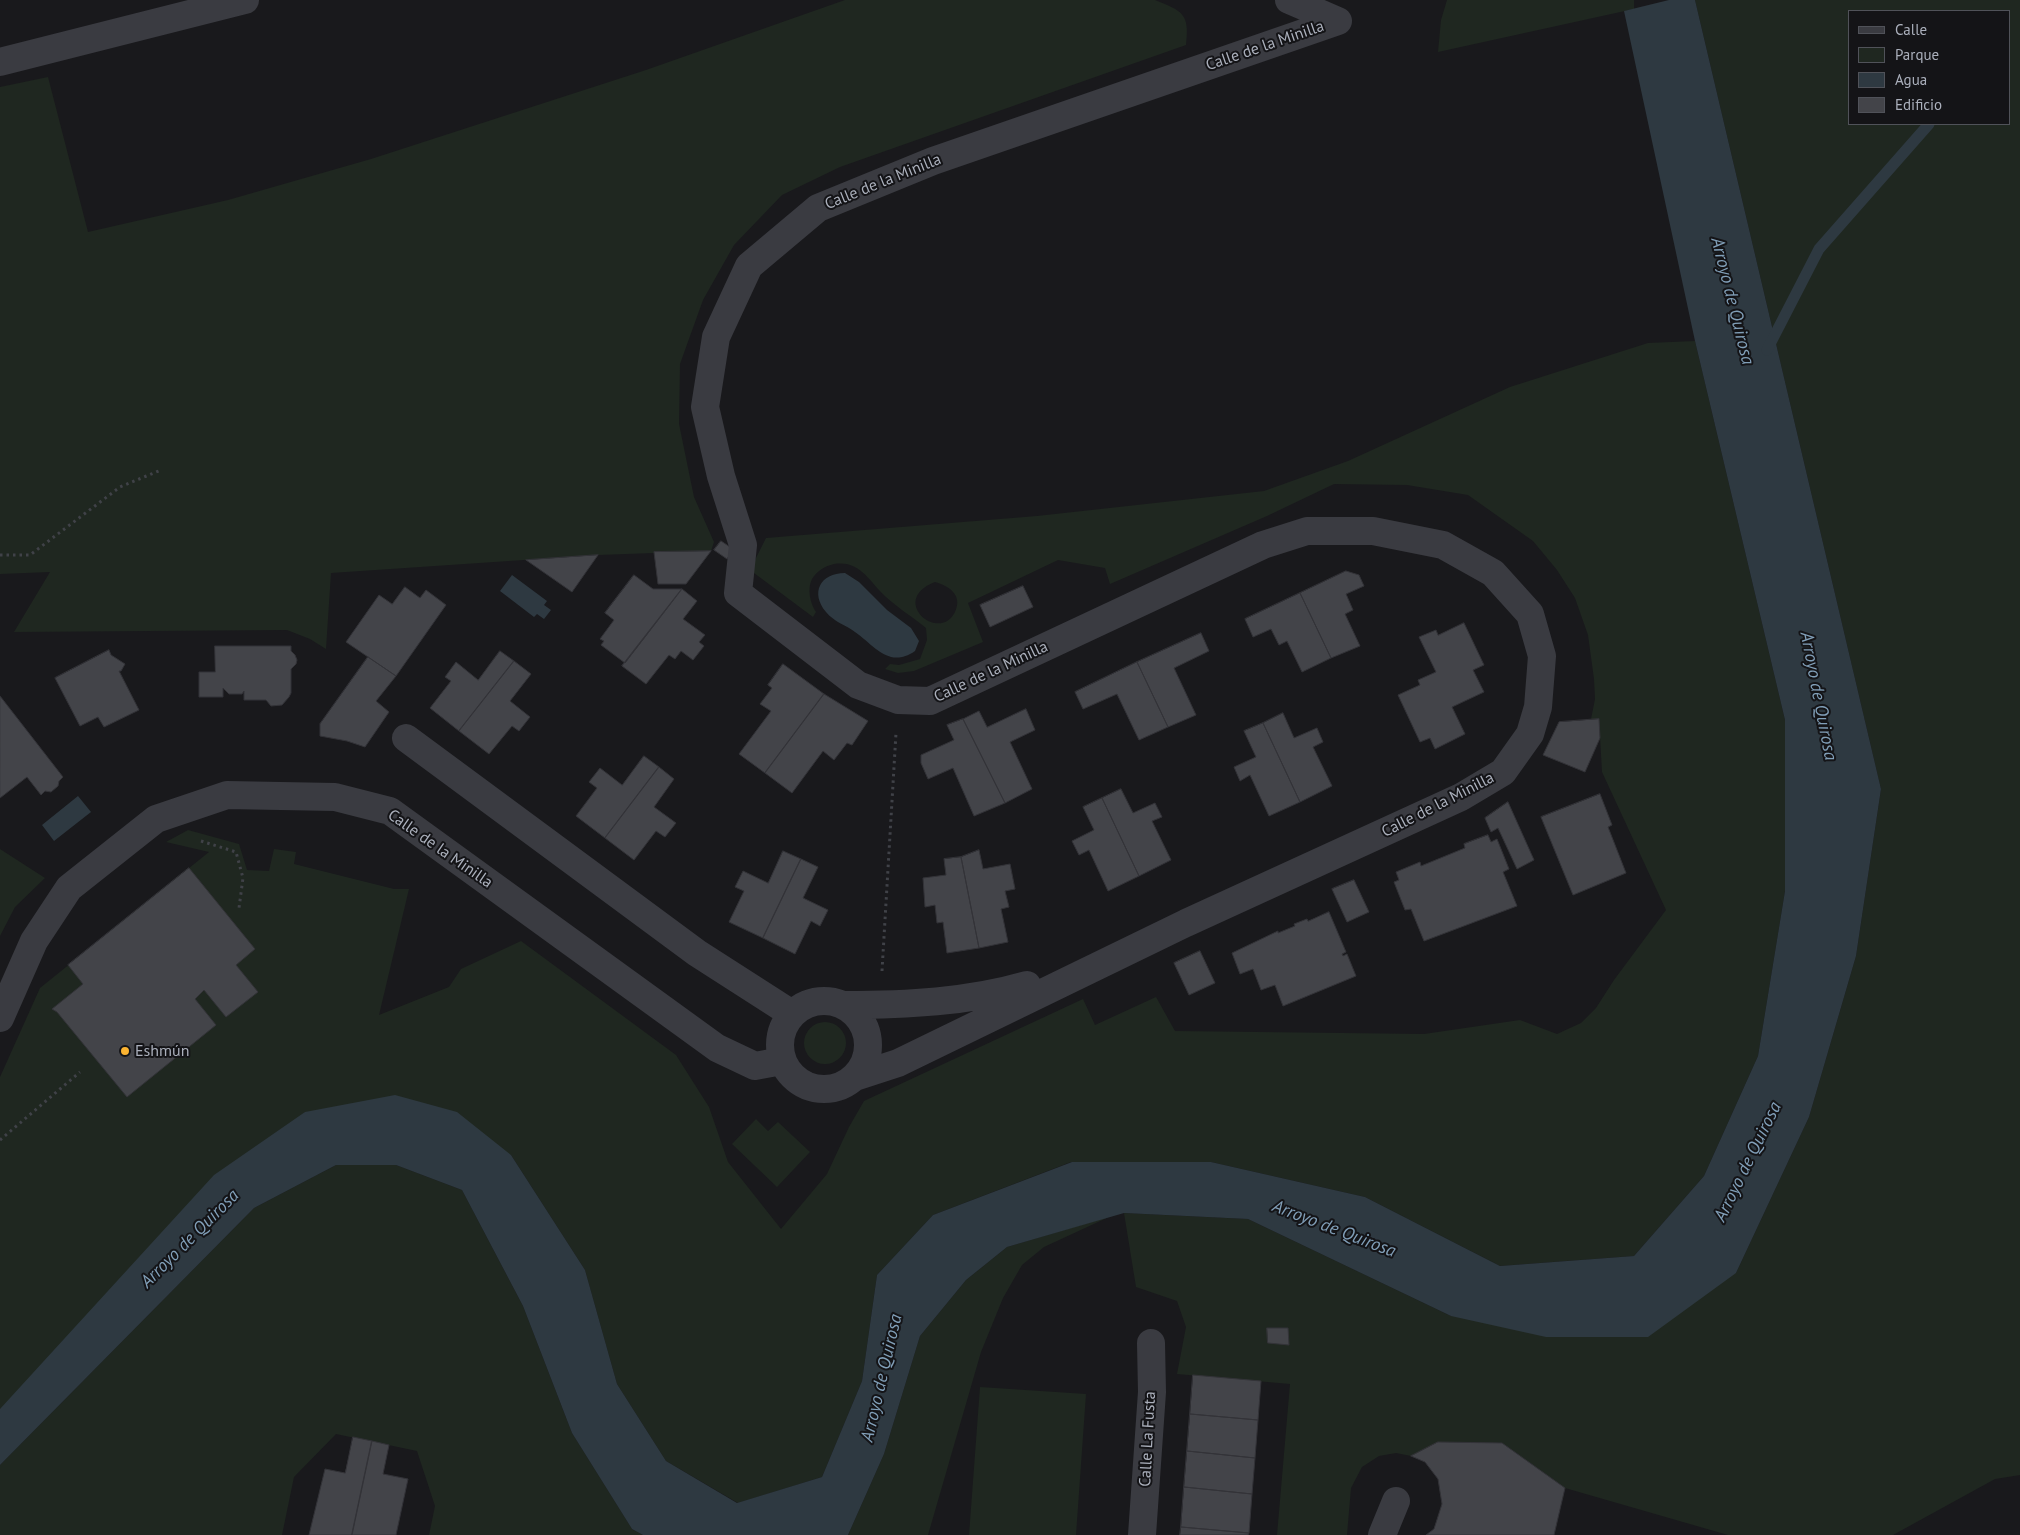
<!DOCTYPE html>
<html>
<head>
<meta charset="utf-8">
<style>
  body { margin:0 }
  #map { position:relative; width:2020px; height:1535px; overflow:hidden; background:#19191c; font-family:"PT Sans",sans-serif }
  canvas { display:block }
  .legend { position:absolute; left:1848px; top:10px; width:162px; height:115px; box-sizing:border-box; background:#141417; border:1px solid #505259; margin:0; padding:6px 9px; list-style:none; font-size:15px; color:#abb0bc }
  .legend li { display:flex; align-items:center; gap:10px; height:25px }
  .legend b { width:25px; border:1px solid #505259 }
</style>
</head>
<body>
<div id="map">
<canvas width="2020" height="1535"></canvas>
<ul class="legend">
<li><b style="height:6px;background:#3a3b41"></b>Calle</li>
<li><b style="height:14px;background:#1f2720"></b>Parque</li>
<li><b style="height:14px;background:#2e3941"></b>Agua</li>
<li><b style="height:14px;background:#434449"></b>Edificio</li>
</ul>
</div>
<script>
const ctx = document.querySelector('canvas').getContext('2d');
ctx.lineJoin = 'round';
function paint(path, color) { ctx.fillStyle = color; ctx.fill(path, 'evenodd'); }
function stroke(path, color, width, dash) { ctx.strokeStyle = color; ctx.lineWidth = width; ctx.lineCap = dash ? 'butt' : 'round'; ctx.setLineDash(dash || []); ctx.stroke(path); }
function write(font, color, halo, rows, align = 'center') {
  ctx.font = font + ' "PT Sans",sans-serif'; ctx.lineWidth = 4; ctx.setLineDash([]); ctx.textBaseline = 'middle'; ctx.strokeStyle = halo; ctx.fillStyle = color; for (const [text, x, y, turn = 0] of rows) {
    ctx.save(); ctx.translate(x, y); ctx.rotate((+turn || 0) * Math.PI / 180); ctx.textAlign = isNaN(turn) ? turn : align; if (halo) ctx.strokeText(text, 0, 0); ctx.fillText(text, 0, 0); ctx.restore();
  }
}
const green = new Path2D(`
  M845 0H1155C1182 11 1190 13 1186 45L840 167 782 195 734 245 703 300 680 364 679 424 694 497 714 542 711 551 598 555 331 573 326 649 310 639 287 630 14 632 50 572 0 574V87L48 77 88 232 228 200 371 159 646 70Z
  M1447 0H1634V9L1438 52 1441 20Z
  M1695 0H2020V1475L1995 1479 1893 1535H1728L1565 1488 1502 1443 1438 1442 1411 1456 1396 1453 1379 1456 1362 1467 1351 1488 1347 1535H1277L1290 1384 1177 1374 1186 1327 1177 1301 1136 1287 1124 1213 1248 1219 1451 1316 1736 1273 1809 1117 1856 956 1881 789ZM1849 11H2009V124H1849Z
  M1695 341 1785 720V891L1758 1056 1704 1176 1634 1256 1500 1266 1365 1197 1211 1162H1071L933 1215 877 1275 862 1381 822 1477 738 1503 666 1461 617 1384 585 1270 511 1155 305 1112 0 1410V1077L40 988 209 852 166 842 188 830 239 844 247 870 269 871 274 849 296 852 294 864 394 889H409L379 1015 449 987 461 969 521 941 676 1055 709 1107 728 1162 781 1229 827 1174 849 1127 864 1101 1083 999 1095 1025 1156 997 1175 1031 1424 1034 1520 1020 1557 1034 1581 1023 1596 1008 1614 980 1666 910 1602 772 1599 719H1591L1595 699 1594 679 1588 635 1575 598 1557 570 1533 541 1468 495 1407 485 1334 484 1267 516 1110 584 1105 568 1058 560 968 603 983 642 914 671 898 673 885 669 890 664 899 665 920 659 927 640 926 628C913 617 899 609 886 597 869 582 861 560 834 564 825 566 817 571 812 579 807 589 810 603 816 612L813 617 750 570 766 538 1037 516 1264 491 1348 461 1510 387 1648 343ZM935 582C949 586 963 595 955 612 939 644 888 600 935 582Z
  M0 849 45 878 15 907 0 936Z
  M804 1043a21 21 0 1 1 42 0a21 21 0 1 1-42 0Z
  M756 1119 768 1131 778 1122 810 1152 777 1187 732 1144Z
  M336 1165H396L462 1190 523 1306 572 1433 632 1529 643 1535H429L435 1506 417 1451 336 1434 294 1477 282 1535H0V1465L254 1208Z
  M1111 1216 1044 1247 1022 1265 1003 1298 981 1352 928 1535H848L884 1454 920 1336 966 1280 1007 1247Z
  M980 1387 1086 1394 1076 1535H969Z`);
const water = new Path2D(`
  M1669 0H1695L1881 789 1856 956 1809 1117 1736 1273 1648 1337H1546L1451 1316 1248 1219 1124 1213 1007 1247 966 1280 920 1336 884 1454 848 1535H643L632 1529 572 1433 523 1306 462 1190 396 1165H336L254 1208 0 1465V1409L214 1175 305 1112 395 1095 457 1112 511 1155 585 1270 617 1384 666 1461 737 1503 822 1477 862 1381 877 1275 933 1215 1072 1162H1211L1365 1197 1500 1266 1634 1256 1704 1176 1758 1056 1785 891V720L1695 341 1624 11Z
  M845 573 859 582 887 610 911 628 919 641 915 651C889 669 875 646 855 632 846 625 834 622 826 612 810 593 820 573 845 573Z
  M512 575 547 601 544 605 551 610 544 619 537 614 534 617 500 591Z
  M78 796 91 812 54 841 42 825Z`);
const stream = new Path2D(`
  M1767 350 1819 249 1929 124`);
const building = new Path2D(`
  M721 541 733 549 727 559 714 550Z
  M711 551 686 584H658L654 552Z
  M598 555 572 592 526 560Z
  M1346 571 1359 575 1364 586 1346 594 1353 610 1345 614 1360 646 1331 658 1300 593Z
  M634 575 653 589H682L625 663 601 645 604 641 600 639 614 620 605 613Z
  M1023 586 1033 607 990 627 980 605Z
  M405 587 420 598 426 590 446 605 396 676 346 642 379 595 392 604Z
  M682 589 697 601 683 619 705 635 699 642 704 646 693 660 681 651 675 659 669 655 646 684 622 666Z
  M1300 593 1331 658 1302 672 1287 641 1279 645 1271 629 1253 637 1245 619Z
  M1464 623 1484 665 1473 670 1484 692 1452 707 1465 734 1435 749 1430 738 1420 742 1398 695 1420 685 1418 680 1436 672 1419 637 1436 630 1438 635Z
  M1201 633 1209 651 1174 668 1196 715 1168 727 1137 662Z
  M215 646H291V651L295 655 297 660 296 664 291 669V693L289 697 282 705 271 706 266 700H244V691L242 694H229L223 688V697H199V672H215Z
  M109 650 111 655 125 664 121 671H119L139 710 104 727 98 717 80 726 55 678Z
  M500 651 514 661 459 731 430 708 451 681 445 677 456 662 478 680Z
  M368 657 396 676 376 701 389 712 365 747 347 741 320 736V724Z
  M514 661 531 674 510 701 530 717 519 731 512 726 489 754 459 731Z
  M1137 662 1168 727 1139 740 1117 694 1083 709 1075 692Z
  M783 664 824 694 765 773 739 754 771 711 760 704 772 688 768 685Z
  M824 694 868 721 852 745 847 743 834 760 823 751 792 793 765 773Z
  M0 696 63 777 59 781 58 786 51 792 45 791 41 795 27 777 0 798Z
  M1026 709 1035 730 1010 742 1032 789 1005 803 963 719 979 711 987 727Z
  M1283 713 1294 738 1317 728 1323 742 1313 747 1332 786 1300 802 1263 723Z
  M963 719 1005 803 974 816 953 768 928 779 921 763V755L954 740 947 725Z
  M1599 719 1600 738 1585 772 1543 755 1559 722Z
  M1263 723 1300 802 1269 816 1250 775 1240 781 1234 767 1256 757 1244 731Z
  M644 756 659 767 605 838 576 816 597 788 589 782 600 768 622 785Z
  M659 767 674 779 654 807 676 823 665 837 656 831 634 860 605 838Z
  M1121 789 1133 813 1155 803 1162 817 1152 821 1171 860 1139 876 1102 798Z
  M1600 794 1612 825 1608 827 1626 873 1573 895 1541 817Z
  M1102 798 1139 876 1108 891 1089 850 1079 855 1072 841 1094 830 1083 807Z
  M1508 802 1534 860 1517 869 1498 828 1491 832 1485 818Z
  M1488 835 1491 842 1497 839 1509 869 1503 872 1517 906 1424 941 1411 909 1405 910 1394 882 1399 880 1396 872 1420 862 1421 866 1465 848 1464 844Z
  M979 850 983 869 1010 864 1015 889 1005 891 1009 907 1001 909 1008 942 979 948 961 857Z
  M783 851 801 859 763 938 729 922 744 891 735 887 743 871 768 883Z
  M961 857 979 948 947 953 943 922 937 923 935 905 925 907 923 878 946 875 944 859Z
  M801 859 818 867 803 898 828 910 820 926 811 921 795 954 763 938Z
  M189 868 255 949 236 965 258 992 226 1017 204 990 195 999 216 1025 127 1097 57 1012 52 1009 83 984 68 965Z
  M1354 880 1369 912 1347 922 1332 889Z
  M1329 912 1346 952 1342 954 1343 956 1347 954 1356 976 1283 1006 1275 985 1261 990 1253 969 1240 974 1232 953 1278 931V933L1295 926 1294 924 1307 919 1308 921Z
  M1200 951 1215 983 1189 995 1174 963Z
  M1267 1328H1288L1289 1345 1268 1343Z
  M1193 1375 1261 1381 1258 1420 1190 1414Z
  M1190 1414 1258 1420 1255 1458 1187 1451Z
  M353 1437 372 1441 352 1535H309L325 1469 345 1473Z
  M372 1441 389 1445 383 1474 408 1479 396 1535H352Z
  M1438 1442 1502 1443 1565 1488 1554 1535H1426L1434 1529 1442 1504 1438 1479 1425 1462 1411 1456Z
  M1187 1451 1255 1458 1252 1494 1184 1487Z
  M1184 1487 1252 1494 1249 1533 1181 1527Z
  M1181 1527 1249 1533 1248 1535H1180Z`);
const path = new Path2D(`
  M0 555H30L120 487 161 470
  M201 841 236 852 243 878 239 908
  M882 971 896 733
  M0 1140 80 1072`);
const minor = new Path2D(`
  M1289 0 1338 21
  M0 62 245 0
  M406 738 697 953 792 1014
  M780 1045a44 44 0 1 1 88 0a44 44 0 1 1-88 0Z
  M844 1005C906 1005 968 1002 1027 985
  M0 1018 34 941 69 888 156 819 227 795 335 797 390 811 717 1048 755 1066 782 1061
  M855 1077 898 1063 1186 923 1461 797 1503 772 1530 734 1538 707 1542 656 1530 614 1493 573 1443 545 1373 531H1307L1263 545 930 701 898 700 858 685 738 593 743 545 721 476 705 407 716 337 749 266 818 208 933 161 1338 21
  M1142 1535 1152 1392 1151 1343
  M1382 1535 1396 1501`);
const markers = [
  [125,1051,5,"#fcb431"]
];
const streetNames = [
  ["Calle de la Minilla",1265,46,-19],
  ["Calle de la Minilla",883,182,-22],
  ["Calle de la Minilla",991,672,-25],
  ["Calle de la Minilla",1438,805,-27],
  ["Calle de la Minilla",440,849,35],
  ["Calle La Fusta",1148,1439,-87]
];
const poiNames = [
  ["Eshmún",135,1051]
];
const waterNames = [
  ["Arroyo de Quirosa",1732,301,76],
  ["Arroyo de Quirosa",1818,696,79],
  ["Arroyo de Quirosa",1748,1162,-64],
  ["Arroyo de Quirosa",1334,1229,21],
  ["Arroyo de Quirosa",190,1239,-45],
  ["Arroyo de Quirosa",882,1378,-77]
];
paint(green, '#1f2720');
paint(water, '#2e3941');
stroke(stream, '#2e3941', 11);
paint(building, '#434449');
stroke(building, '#333338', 1);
stroke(path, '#404248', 3, [2.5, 4]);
stroke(minor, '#3a3b41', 28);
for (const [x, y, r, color] of markers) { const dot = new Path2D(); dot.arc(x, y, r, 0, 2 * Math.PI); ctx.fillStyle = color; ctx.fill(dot); stroke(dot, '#141417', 2); }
write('16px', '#abb0bc', '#141417', streetNames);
write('16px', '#abb0bc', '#141417', poiNames, 'left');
write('italic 18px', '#819fb8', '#141417', waterNames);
</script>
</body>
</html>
